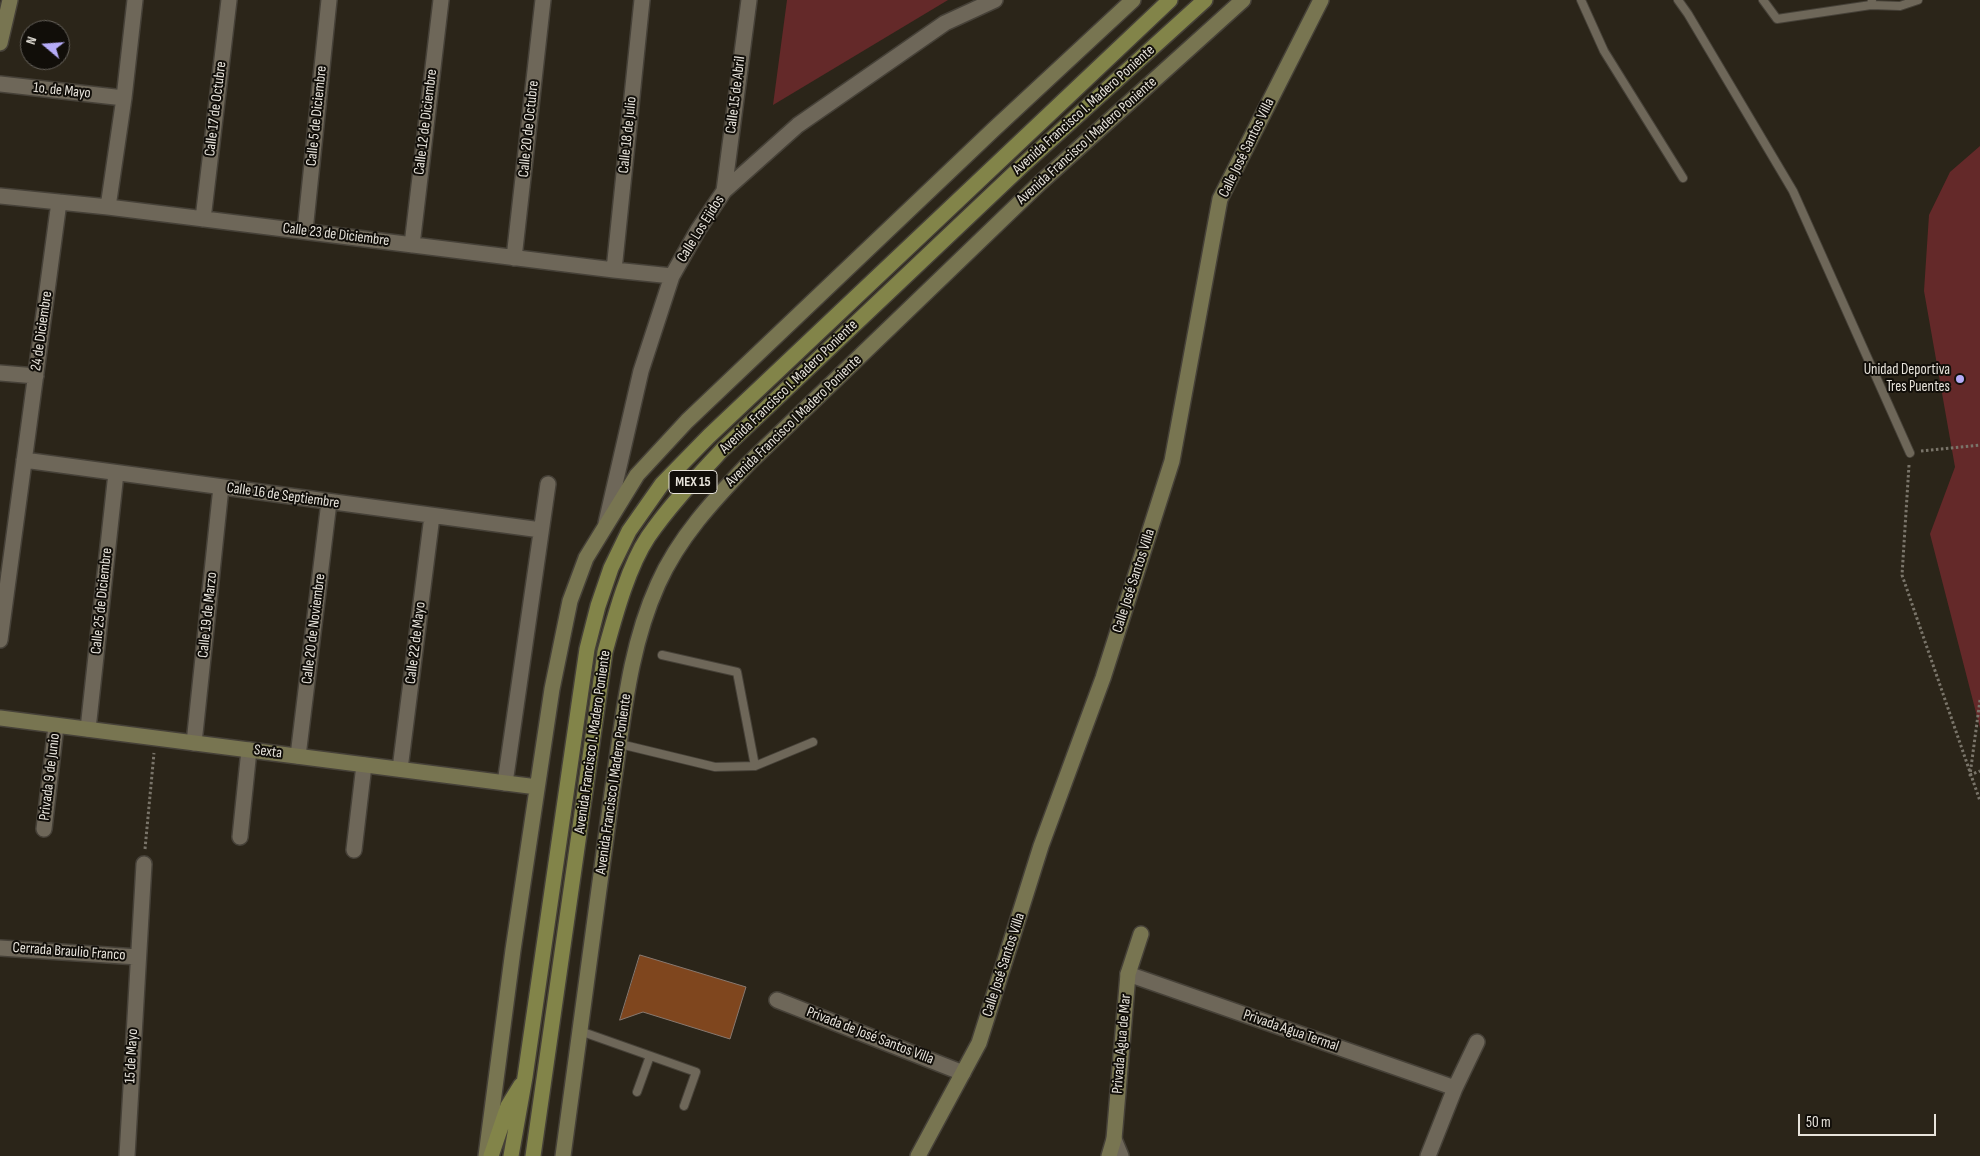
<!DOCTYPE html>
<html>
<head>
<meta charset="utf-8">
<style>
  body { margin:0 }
  #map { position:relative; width:1980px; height:1156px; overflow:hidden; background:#2b2519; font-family:"Sofia Sans Condensed",sans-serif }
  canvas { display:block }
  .north { position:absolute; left:20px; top:20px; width:50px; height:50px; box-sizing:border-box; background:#110e09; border:1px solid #67635d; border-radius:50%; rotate:288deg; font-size:14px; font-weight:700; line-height:20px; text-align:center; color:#e7e3db }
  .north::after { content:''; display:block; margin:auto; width:18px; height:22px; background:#b6acf8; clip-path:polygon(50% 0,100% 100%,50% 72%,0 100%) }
  .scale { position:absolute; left:1798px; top:1114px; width:138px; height:22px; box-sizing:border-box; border:2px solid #e7e3db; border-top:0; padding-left:6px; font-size:15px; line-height:18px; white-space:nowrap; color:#e7e3db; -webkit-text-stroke:4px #110e09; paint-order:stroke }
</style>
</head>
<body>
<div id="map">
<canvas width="1980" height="1156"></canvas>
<div class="north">N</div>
<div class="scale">50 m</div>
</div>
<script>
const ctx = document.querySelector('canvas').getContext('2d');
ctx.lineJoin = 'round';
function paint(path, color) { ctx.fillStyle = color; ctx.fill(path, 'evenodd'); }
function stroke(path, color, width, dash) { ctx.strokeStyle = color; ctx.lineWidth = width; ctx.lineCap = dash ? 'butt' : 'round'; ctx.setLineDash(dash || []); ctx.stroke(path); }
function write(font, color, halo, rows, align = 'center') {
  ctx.font = font + ' "Sofia Sans Condensed",sans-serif'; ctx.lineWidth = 4; ctx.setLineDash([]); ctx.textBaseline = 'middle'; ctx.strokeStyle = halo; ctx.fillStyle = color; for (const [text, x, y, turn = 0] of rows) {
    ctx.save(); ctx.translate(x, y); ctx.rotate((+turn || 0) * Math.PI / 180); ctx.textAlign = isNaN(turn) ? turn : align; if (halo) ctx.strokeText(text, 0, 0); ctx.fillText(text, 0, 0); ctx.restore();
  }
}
const green = new Path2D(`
  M787 0H948L773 105Z
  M1980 146V728L1930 534 1955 467 1924 291 1929 215 1950 172Z`);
const building = new Path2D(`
  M640 955 746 987 730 1039 643 1012 620 1020Z`);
const path = new Path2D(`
  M1921 451 1980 445
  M1909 465 1902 575 1980 801
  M1980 700 1970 775 1980 771
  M145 849 154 753`);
const lane = new Path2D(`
  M1581 0 1604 51 1683 178
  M1678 0 1688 14 1793 191 1910 453
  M1763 0 1777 19 1871 5 1872 0
  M1871 5 1900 6 1918 0
  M662 655 737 672 755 766
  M620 744 715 767 755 766 813 742
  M580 1031 696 1072 684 1106
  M637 1092 650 1056`);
const street = new Path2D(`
  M0 84 124 98
  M724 191 749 0
  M0 196 108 207 614 270 672 276
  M108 207 124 98 135 0
  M203 219 229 0
  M305 231 329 0
  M412 245 441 0
  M514 258 543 0
  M614 270 642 0
  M0 373 36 376
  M24 460 541 530
  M606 523 641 371 672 276 698 230 724 191 798 125 945 23 995 0
  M0 640 59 202
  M88 729 116 473
  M194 743 221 487
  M298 756 329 502
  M400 769 432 516
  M505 783 548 484
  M44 829 56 726
  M240 837 249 750
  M354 850 364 765
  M0 948 138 957
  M1128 974 1455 1088
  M777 1000 963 1073
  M1114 1139 1121 1156
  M127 1156 144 864
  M1428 1156 1455 1088 1477 1042`);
const secondary = new Path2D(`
  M0 43 10 0
  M0 718 537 787
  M486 1156 513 950 552 689 570 601 586 558 637 475 687 421 993 130 1133 0
  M563 1156C580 1035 595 914 612 793 623 723 628 650 658 584 679 537 713 501 748 464L1040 183 1243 0
  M918 1156 979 1043 1041 846 1103 678 1172 461 1220 199 1321 0
  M1109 1156 1114 1139 1128 974 1141 934`);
const primary = new Path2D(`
  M491 1156 508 1106 521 1085
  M511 1156 525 1077 587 649 598 606 611 568 629 531 662 484 709 436 1170 0
  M533 1156 605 652C615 616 628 567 648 537 670 505 697 477 723 449L1023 165 1205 0`);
const markers = [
  [1960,379,5,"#b6acf8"]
];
const shields = [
  [693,482,48]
];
const shieldNames = [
  ["MEX 15",693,482]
];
const streetNames = [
  ["1o. de Mayo",62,91,6],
  ["Calle 15 de Abril",736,95,-83],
  ["Calle 17 de Octubre",216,109,-83],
  ["Avenida Francisco I. Madero Poniente",1084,110,-42],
  ["Calle 5 de Diciembre",317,116,-84],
  ["Calle 12 de Diciembre",426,122,-83],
  ["Calle 20 de Octubre",529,129,-84],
  ["Calle 18 de Julio",628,135,-84],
  ["Avenida Francisco I Madero Poniente",1087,141,-42],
  ["Calle José Santos Villa",1247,148,-64],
  ["Calle Los Ejidos",701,229,-58],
  ["Calle 23 de Diciembre",336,235,7],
  ["24 de Diciembre",42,331,-82],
  ["Avenida Francisco I. Madero Poniente",789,387,-44],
  ["Avenida Francisco I Madero Poniente",794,421,-44],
  ["Calle 16 de Septiembre",283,496,8],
  ["Calle José Santos Villa",1134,581,-72],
  ["Calle 25 de Diciembre",102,601,-84],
  ["Calle 19 de Marzo",208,615,-84],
  ["Calle 20 de Noviembre",314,629,-83],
  ["Calle 22 de Mayo",416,643,-83],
  ["Avenida Francisco I. Madero Poniente",593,742,-82],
  ["Sexta",268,752,7],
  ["Privada 9 de Junio",50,777,-83],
  ["Avenida Francisco I Madero Poniente",614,784,-82],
  ["Cerrada Braulio Franco",69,952,4],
  ["Calle José Santos Villa",1004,965,-72],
  ["Privada Agua Termal",1291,1031,19],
  ["Privada de José Santos Villa",870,1036,21],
  ["Privada Agua de Mar",1122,1044,-85],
  ["15 de Mayo",132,1056,-87]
];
const poiNames = [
  ["Unidad Deportiva",1950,370],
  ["Tres Puentes",1950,387]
];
paint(green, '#642929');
paint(building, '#7f461e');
stroke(building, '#887970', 1);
stroke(lane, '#464138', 10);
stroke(street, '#464138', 18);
stroke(secondary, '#464138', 18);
stroke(primary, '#464138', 18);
stroke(path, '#7a756a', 3, [2.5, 2.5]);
stroke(lane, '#6e6759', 8);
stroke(street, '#6e6759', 15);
stroke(secondary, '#787551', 15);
stroke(primary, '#828449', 15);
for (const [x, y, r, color] of markers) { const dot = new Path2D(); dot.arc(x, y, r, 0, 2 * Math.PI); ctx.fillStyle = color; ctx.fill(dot); stroke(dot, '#110e09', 2); }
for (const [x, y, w] of shields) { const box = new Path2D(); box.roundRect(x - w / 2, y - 11.5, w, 23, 4); ctx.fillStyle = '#110e09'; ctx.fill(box); stroke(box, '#e7e3db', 1); }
write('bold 14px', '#e7e3db', null, shieldNames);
write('15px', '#e7e3db', '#110e09', streetNames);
write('15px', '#e7e3db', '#110e09', poiNames, 'right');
</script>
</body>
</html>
